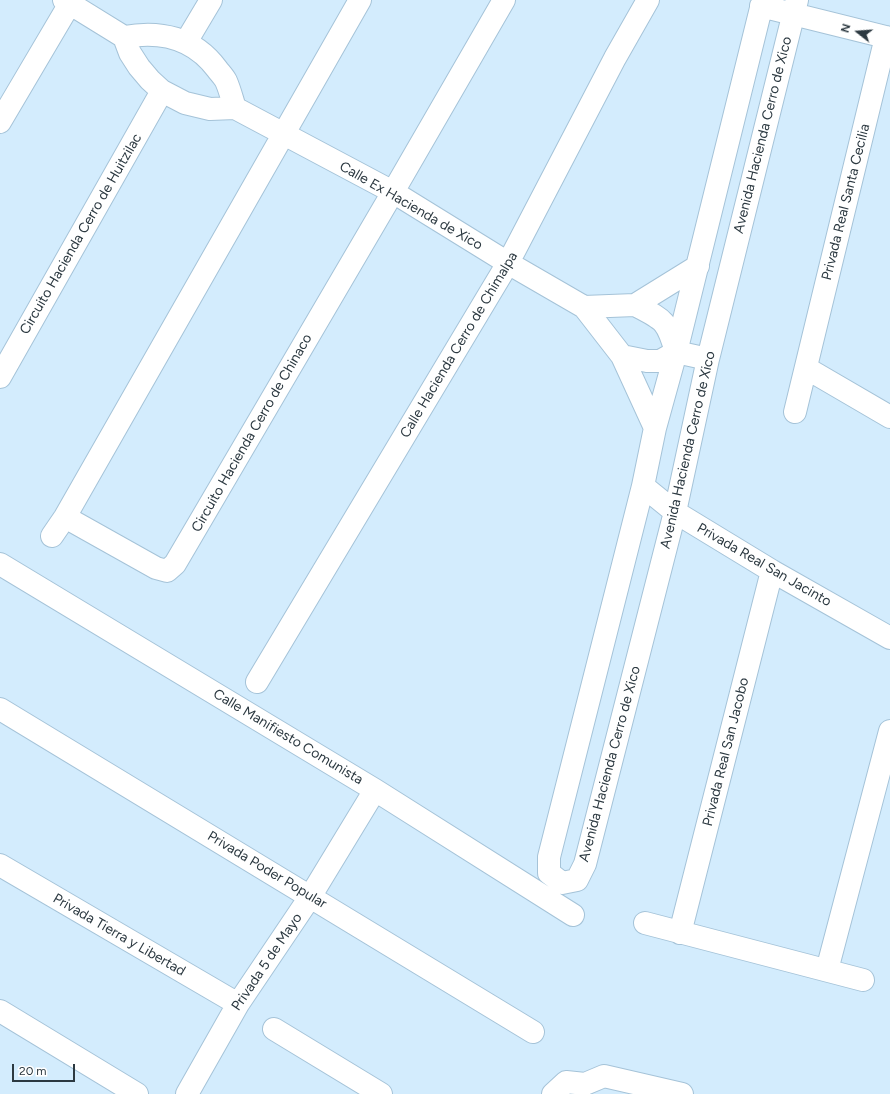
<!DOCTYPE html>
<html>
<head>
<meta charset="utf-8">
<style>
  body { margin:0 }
  #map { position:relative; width:890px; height:1094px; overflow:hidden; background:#d3ecfd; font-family:Figtree,sans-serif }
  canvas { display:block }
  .north { position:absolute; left:838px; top:12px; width:40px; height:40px; -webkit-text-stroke:3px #fff; paint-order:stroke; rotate:287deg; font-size:11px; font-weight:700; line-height:16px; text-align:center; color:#2c3941 }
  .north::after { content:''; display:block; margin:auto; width:14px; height:18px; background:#2c3941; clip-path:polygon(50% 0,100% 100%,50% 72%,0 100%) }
  .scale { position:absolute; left:12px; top:1064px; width:63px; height:18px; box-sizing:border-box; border:2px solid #2c3941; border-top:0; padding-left:5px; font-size:12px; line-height:14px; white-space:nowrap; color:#2c3941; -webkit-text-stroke:3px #fff; paint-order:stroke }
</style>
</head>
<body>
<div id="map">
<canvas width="890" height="1094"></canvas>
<div class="north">N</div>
<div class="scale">20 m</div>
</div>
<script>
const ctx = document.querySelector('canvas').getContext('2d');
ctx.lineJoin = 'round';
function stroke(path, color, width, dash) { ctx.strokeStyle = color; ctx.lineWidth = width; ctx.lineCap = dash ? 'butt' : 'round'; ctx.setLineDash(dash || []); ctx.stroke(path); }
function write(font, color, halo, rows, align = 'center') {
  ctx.font = font + ' Figtree,sans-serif'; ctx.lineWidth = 4; ctx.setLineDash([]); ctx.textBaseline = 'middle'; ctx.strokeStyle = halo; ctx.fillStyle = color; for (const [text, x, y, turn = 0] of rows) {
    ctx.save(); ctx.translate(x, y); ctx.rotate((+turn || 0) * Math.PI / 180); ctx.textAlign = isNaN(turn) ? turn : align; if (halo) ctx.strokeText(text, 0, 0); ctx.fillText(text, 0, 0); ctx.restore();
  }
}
const minor = new Path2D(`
  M64 0 124 37 130 53 139 67 150 80 162 91 185 103 210 109 235 108 393 192 508 263 584 307 622 356 655 428
  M763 0 676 352 655 428 643 486 549 857V873L562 883 577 880 585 864 675 512 708 359 797 0
  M761 6 890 38
  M124 37C161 30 194 38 217 69 220 73 224 77 226 81 230 90 232 99 235 108
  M186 42 211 0
  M0 122 72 0
  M635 305C664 320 667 320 676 352
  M584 307 635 305 698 266
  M622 356 647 361H660L676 352 708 359
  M806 368 890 417
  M0 377 162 91
  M795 412 886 37
  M643 486 675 512 772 571 890 638
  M65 517 156 568 167 571 175 564 393 192 504 0
  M52 536 65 517 360 0
  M0 564 375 790 573 915
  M257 682 508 263 615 58 648 0
  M0 709 533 1032
  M0 865 238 1004
  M645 923 863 980
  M680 933 772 571
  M827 970 890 731
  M0 1011 137 1094
  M274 1029 381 1094
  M187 1094 238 1004 310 897 375 790
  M553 1094 566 1082 585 1084 604 1076 682 1094`);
const streetNames = [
  ["Avenida Hacienda Cerro de Xico",763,135,-76],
  ["Privada Real Santa Cecilia",846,202,-76],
  ["Calle Ex Hacienda de Xico",411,206,30],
  ["Circuito Hacienda Cerro de Huitzilac",81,234,-60],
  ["Calle Hacienda Cerro de Chimalpa",459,345,-59],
  ["Circuito Hacienda Cerro de Chinaco",252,433,-60],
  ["Avenida Hacienda Cerro de Xico",688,450,-77],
  ["Privada Real San Jacinto",764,565,30],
  ["Calle Manifiesto Comunista",288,737,31],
  ["Privada Real San Jacobo",726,752,-76],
  ["Avenida Hacienda Cerro de Xico",610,764,-75],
  ["Privada Poder Popular",267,870,31],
  ["Privada Tierra y Libertad",119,935,30],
  ["Privada 5 de Mayo",267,962,-56]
];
stroke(minor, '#a5c3d8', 24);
stroke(minor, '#fff', 22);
write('14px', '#2c3941', '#fff', streetNames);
</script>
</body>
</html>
